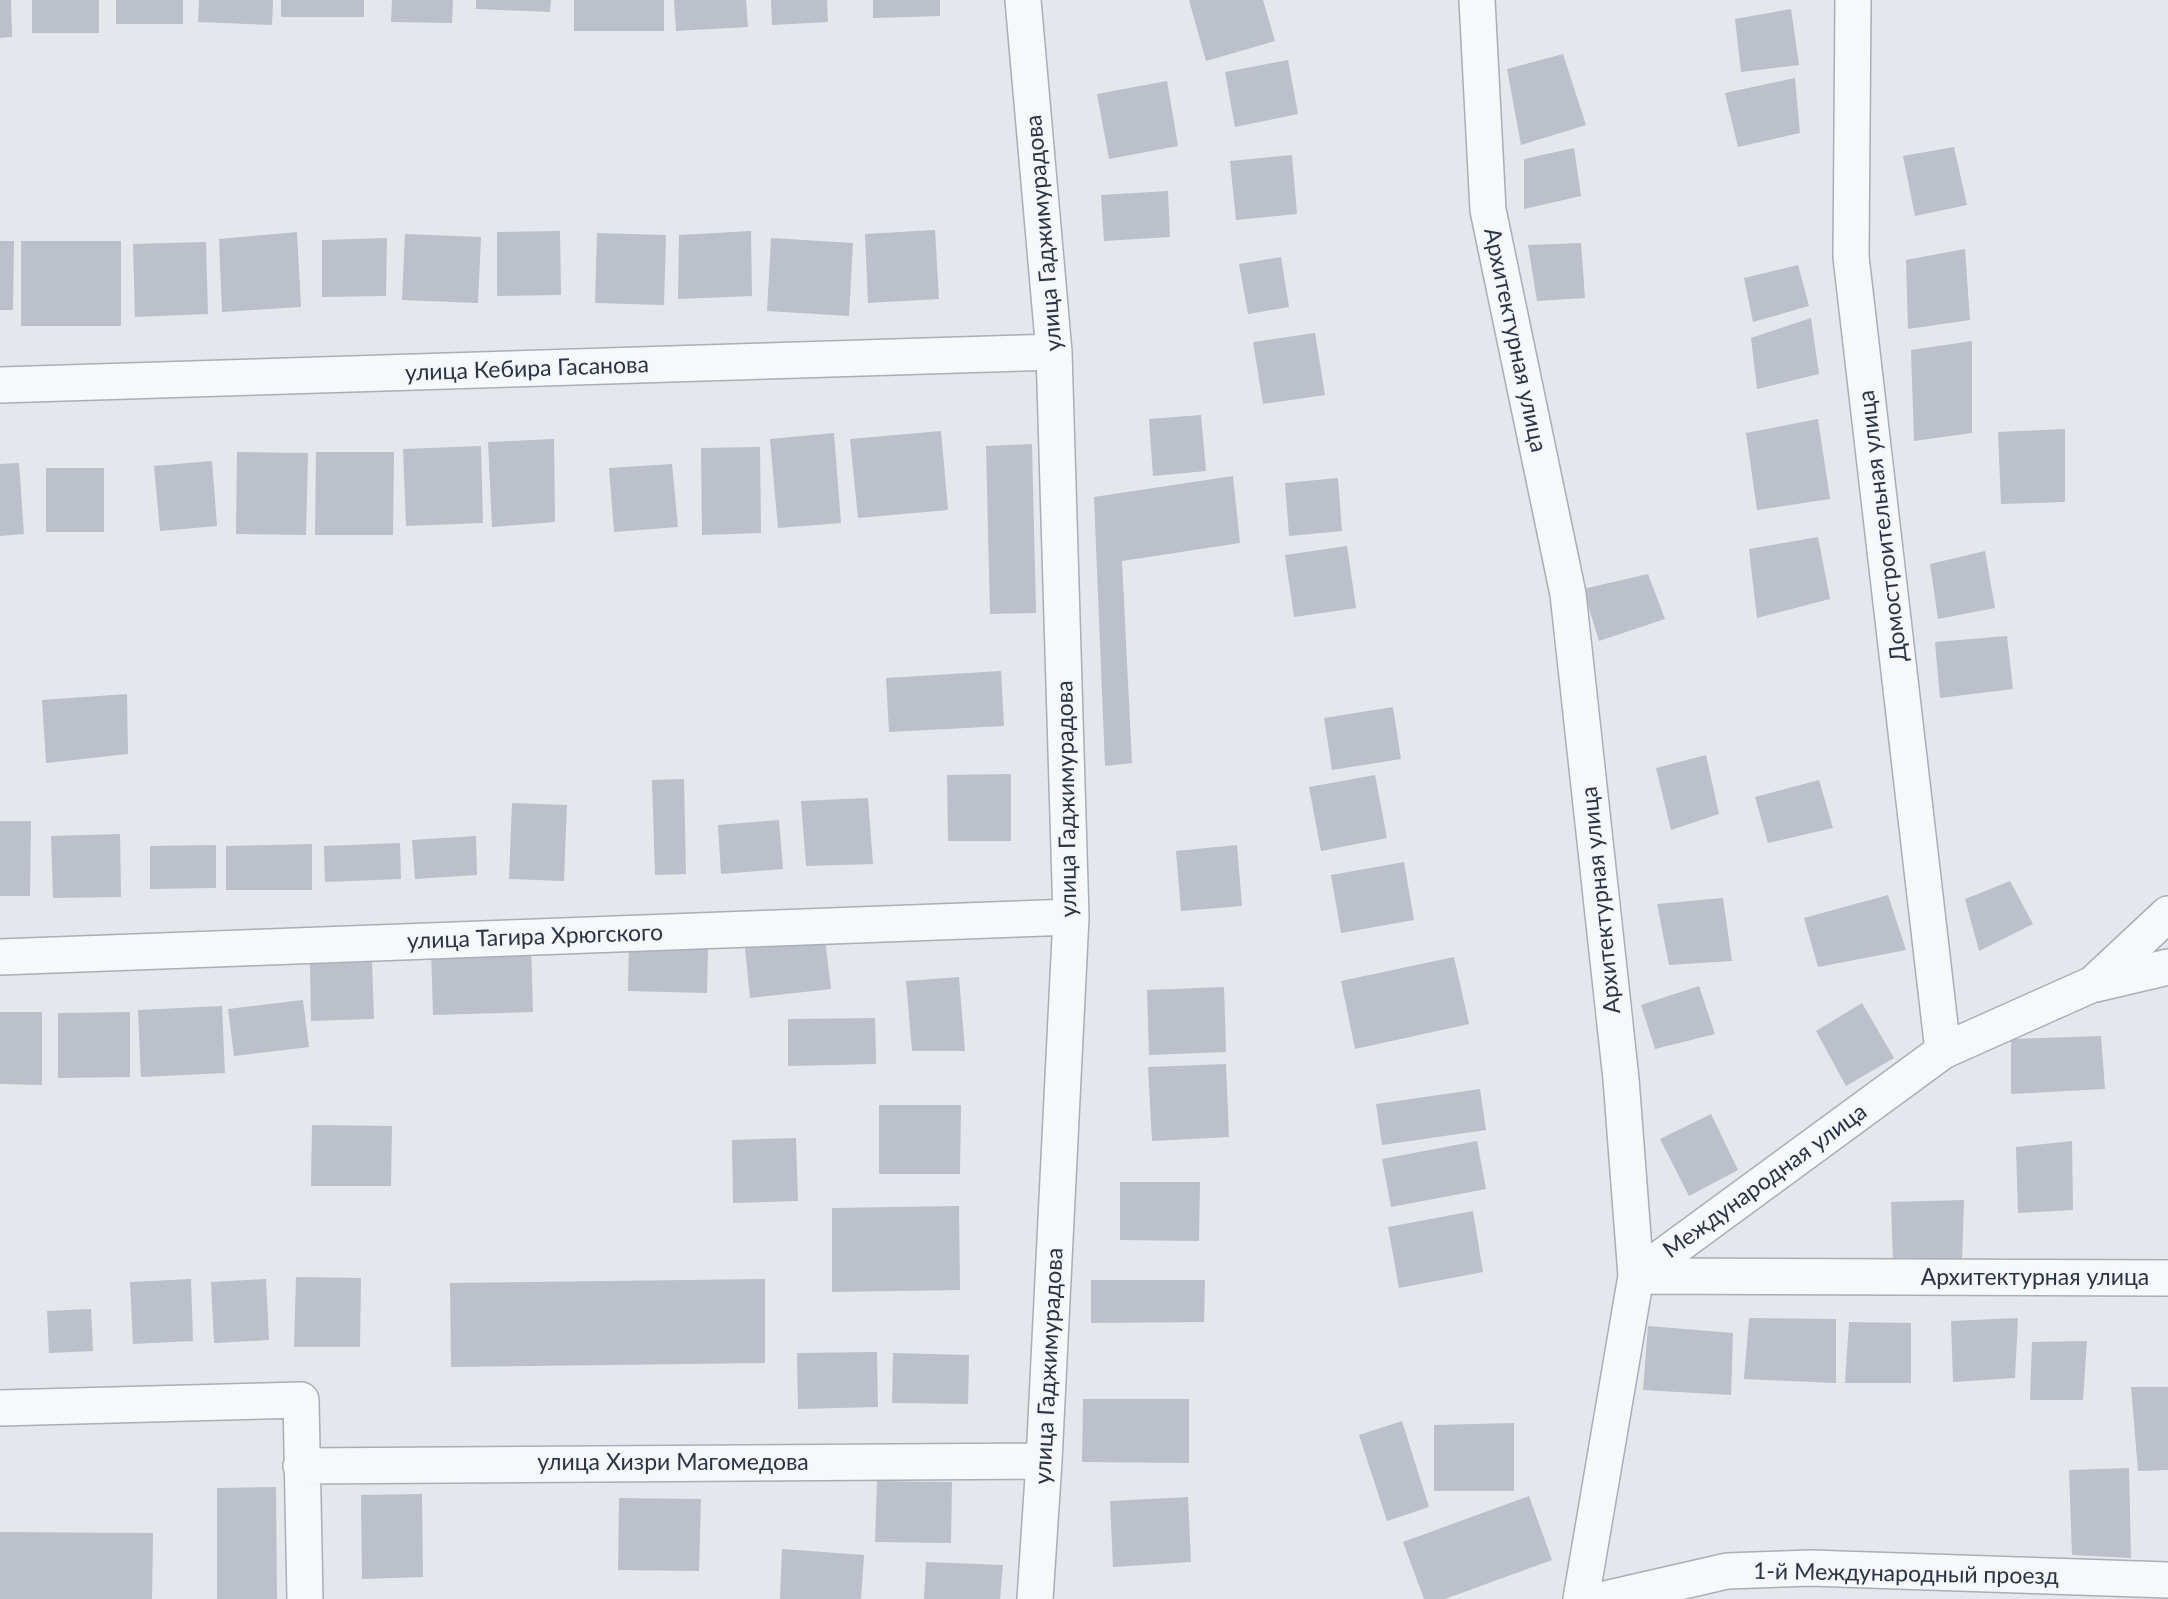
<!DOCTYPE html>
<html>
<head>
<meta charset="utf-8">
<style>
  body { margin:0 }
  canvas { display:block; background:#e4e7ec }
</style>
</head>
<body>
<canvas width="2168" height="1599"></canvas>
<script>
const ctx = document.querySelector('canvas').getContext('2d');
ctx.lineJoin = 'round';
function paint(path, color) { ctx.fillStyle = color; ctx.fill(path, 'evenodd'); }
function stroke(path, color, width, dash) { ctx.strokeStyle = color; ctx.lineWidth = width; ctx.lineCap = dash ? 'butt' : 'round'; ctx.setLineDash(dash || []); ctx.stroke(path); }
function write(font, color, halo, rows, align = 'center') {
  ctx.font = font + ' Lato,sans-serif'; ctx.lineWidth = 5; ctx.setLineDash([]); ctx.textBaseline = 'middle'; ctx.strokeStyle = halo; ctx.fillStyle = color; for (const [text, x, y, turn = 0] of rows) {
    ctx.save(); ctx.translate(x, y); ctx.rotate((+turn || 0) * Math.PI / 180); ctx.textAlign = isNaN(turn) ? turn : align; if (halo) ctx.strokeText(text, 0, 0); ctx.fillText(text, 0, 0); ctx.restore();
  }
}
const building = new Path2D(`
  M0 0H11L12 37 0 38Z
  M32 0H99V33H32Z
  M116 0H183V24H116Z
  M199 0H273L272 25 198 22Z
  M281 0H364V17H281Z
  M392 0H453L452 23 391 22Z
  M476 0H551L550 12 476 9Z
  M574 0H664V31H574Z
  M674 0H746L748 27 676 31Z
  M771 0H827L828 22 772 25Z
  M873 0H940V16L873 18Z
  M1189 0H1263L1275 41 1206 61Z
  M1791 9 1799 65 1741 72 1735 19Z
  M1563 54 1586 125 1521 145 1507 69Z
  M1288 60 1298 114 1235 127 1225 72Z
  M1795 78 1800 133 1738 147 1725 93Z
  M1167 81 1178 146 1109 159 1097 94Z
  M1954 147 1967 205 1915 216 1903 156Z
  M1574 148 1581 196 1524 209V159Z
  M1292 155 1297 214 1236 220 1230 161Z
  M1168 191 1170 237 1104 241 1101 195Z
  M935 230 939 299 868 303 865 234Z
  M560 231 561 295 497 296V232Z
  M751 231 752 296 678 299 679 235Z
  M297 232 301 307 222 312 219 239Z
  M597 233 666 235 664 305 595 303Z
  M405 234 481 237 478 303 402 300Z
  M387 238 386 296 322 297V240Z
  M771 238 853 243 849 316 767 311Z
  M0 241H14L13 310H0Z
  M21 241H121V326H21Z
  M206 242 208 314 135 317 133 244Z
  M1581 243 1585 298 1537 301 1528 245Z
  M1965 249 1970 320 1908 329 1906 260Z
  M1281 257 1289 307 1248 314 1239 264Z
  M1798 265 1809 306 1753 322 1744 278Z
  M1811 318 1819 374 1757 389 1751 338Z
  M1315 333 1325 395 1263 404 1253 342Z
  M1972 341V433L1914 441 1911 350Z
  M1201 415 1206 471 1153 476 1149 419Z
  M1818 419 1830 499 1757 510 1746 433Z
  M2065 429V502L2001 504 1998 432Z
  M941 431 948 510 858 518 850 439Z
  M834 433 841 523 778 528 770 439Z
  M554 439 555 522 492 527 488 442Z
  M1032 444 1036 613 990 614 986 446Z
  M481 446 483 523 406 526 403 449Z
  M760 447 761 533 702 535 701 448Z
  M237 452 308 453 306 535 236 534Z
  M316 452H394L393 535H315Z
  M212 461 217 526 160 531 154 466Z
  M19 463 24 534 0 536V464Z
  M672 464 678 527 614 532 609 468Z
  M46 468H104V532H46Z
  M1233 476 1240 543 1122 561 1132 763 1105 766 1094 497Z
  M1338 478 1342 531 1289 536 1285 483Z
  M1818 537 1830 599 1757 618 1749 549Z
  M1347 546 1356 608 1294 617 1285 555Z
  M1985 551 1995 608 1938 619 1930 564Z
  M1648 574 1665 619 1599 641 1583 589Z
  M2007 636 2013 689 1940 698 1935 642Z
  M1001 671 1004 726 889 732 886 678Z
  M127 694 128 754 46 763 42 700Z
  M1393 707 1401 759 1332 770 1324 718Z
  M1706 755 1719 814 1671 830 1656 768Z
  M1011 774V841H948L947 775Z
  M1375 775 1387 838 1321 851 1309 787Z
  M684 779 686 874 655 875 652 780Z
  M1819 780 1833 828 1768 843 1755 797Z
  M868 798 873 864 806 866 801 801Z
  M512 803 567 805 564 881 509 879Z
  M779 820 783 869 721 874 718 825Z
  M0 821H31L30 896H0Z
  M120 834 121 897 53 898 51 836Z
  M476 836 477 875 415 879 412 840Z
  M400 843 401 879 325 882 324 846Z
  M312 844V890H226V846Z
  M216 845V888L150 889V846Z
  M1237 845 1242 906 1181 911 1176 851Z
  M1404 862 1414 920 1341 933 1331 875Z
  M2010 881 2033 924 1979 951 1965 899Z
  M1888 895 1906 950 1818 967 1804 918Z
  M1723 898 1732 961 1669 965 1657 904Z
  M824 930 831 989 750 998 744 938Z
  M531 945 533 1012 433 1015 431 948Z
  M629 945 708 946 707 993 628 991Z
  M1454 957 1469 1024 1355 1049 1341 981Z
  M372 962 374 1019 311 1021 310 964Z
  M959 977 965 1051H912L906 981Z
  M1699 986 1715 1034 1655 1049 1641 1005Z
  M1224 987 1226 1052 1149 1055 1147 990Z
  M303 1000 309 1047 234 1056 228 1009Z
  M1862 1003 1894 1058 1846 1086 1816 1031Z
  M222 1006 225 1073 141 1077 138 1010Z
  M0 1012H42V1085L0 1084Z
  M130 1012V1077L58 1078V1013Z
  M875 1018 876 1064 788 1066V1019Z
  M2101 1036 2105 1089 2011 1094V1039Z
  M1226 1064 1229 1137 1152 1141 1148 1067Z
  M1480 1089 1486 1130 1382 1145 1376 1104Z
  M879 1105H961L960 1174H879Z
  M1711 1114 1738 1170 1689 1196 1660 1139Z
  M312 1125 392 1126 391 1186H311Z
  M796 1138 798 1201 733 1203 732 1140Z
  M1477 1141 1486 1189 1391 1207 1382 1159Z
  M2072 1141 2073 1210 2018 1213 2016 1147Z
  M1120 1182H1200L1199 1241 1120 1240Z
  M1964 1200 1962 1261 1893 1260 1891 1202Z
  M959 1206 960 1290 832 1292V1208Z
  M1473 1211 1483 1272 1399 1288 1388 1227Z
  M296 1277 361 1278 360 1347H294Z
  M191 1279 193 1341 133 1344 130 1282Z
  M266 1279 269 1340 214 1343 211 1282Z
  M765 1279V1363L451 1367 450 1283Z
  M1091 1280H1205L1204 1322 1091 1323Z
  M91 1309 93 1351 49 1353 47 1311Z
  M1749 1318 1836 1319V1383L1744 1379Z
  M2018 1318 2015 1378 1953 1382 1951 1321Z
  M1849 1322 1911 1323V1383H1845Z
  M1648 1326 1733 1333 1731 1395 1643 1390Z
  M2087 1341 2083 1400H2030L2032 1342Z
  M877 1352 878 1407 798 1409 797 1353Z
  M893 1353 969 1355 968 1404 892 1403Z
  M2131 1387H2168V1470L2138 1471Z
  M1083 1399H1189V1463L1082 1462Z
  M1402 1421 1429 1507 1387 1521 1359 1435Z
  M1514 1423V1491H1434V1425Z
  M2129 1468 2131 1558 2072 1555 2069 1470Z
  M877 1481 952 1482 951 1543 875 1542Z
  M276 1487 277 1599H217V1488Z
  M422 1494 423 1577 362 1579 361 1495Z
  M1529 1496 1552 1560 1445 1599H1424L1403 1542Z
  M1188 1497 1191 1562 1113 1567 1110 1501Z
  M619 1498 701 1499 699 1571 618 1570Z
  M0 1532 153 1533 152 1599H0Z
  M782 1549 864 1555 861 1599H780Z
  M926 1562 1003 1565 1000 1599H924Z`);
const minor = new Path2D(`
  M1023 0 1054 352 1071 917 1044 1461 1035 1599
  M1477 0 1488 210 1568 594 1621 1079 1636 1276 2168 1278
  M1853 0 1851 257 1943 1051
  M0 385 1054 352
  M0 957 1071 917
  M2096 984 2168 967
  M0 1408 301 1400 305 1599
  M301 1466 1044 1461
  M1581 1599 1636 1276 1943 1051 2093 984 2168 914
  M1605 1599 1727 1571 1810 1568 2168 1580`);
const streetNames = [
  ["улица Гаджимурадова",1044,233,-95],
  ["Архитектурная улица",1515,340,78],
  ["улица Кебира Гасанова",527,369,-2],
  ["Домостроительная улица",1883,526,-97],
  ["улица Гаджимурадова",1067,799,-91],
  ["Архитектурная улица",1601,900,-96],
  ["улица Тагира Хрюгского",535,937,-2],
  ["Международная улица",1765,1181,-36],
  ["Архитектурная улица",2035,1278],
  ["улица Гаджимурадова",1049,1366,-87],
  ["улица Хизри Магомедова",673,1463],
  ["1-й Международный проезд",1906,1574,1]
];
paint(building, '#bbc0ca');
stroke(minor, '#a9aeb7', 38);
stroke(minor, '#f7f8fa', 35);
write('23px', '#2b3445', '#f4f6f9', streetNames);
</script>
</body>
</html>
